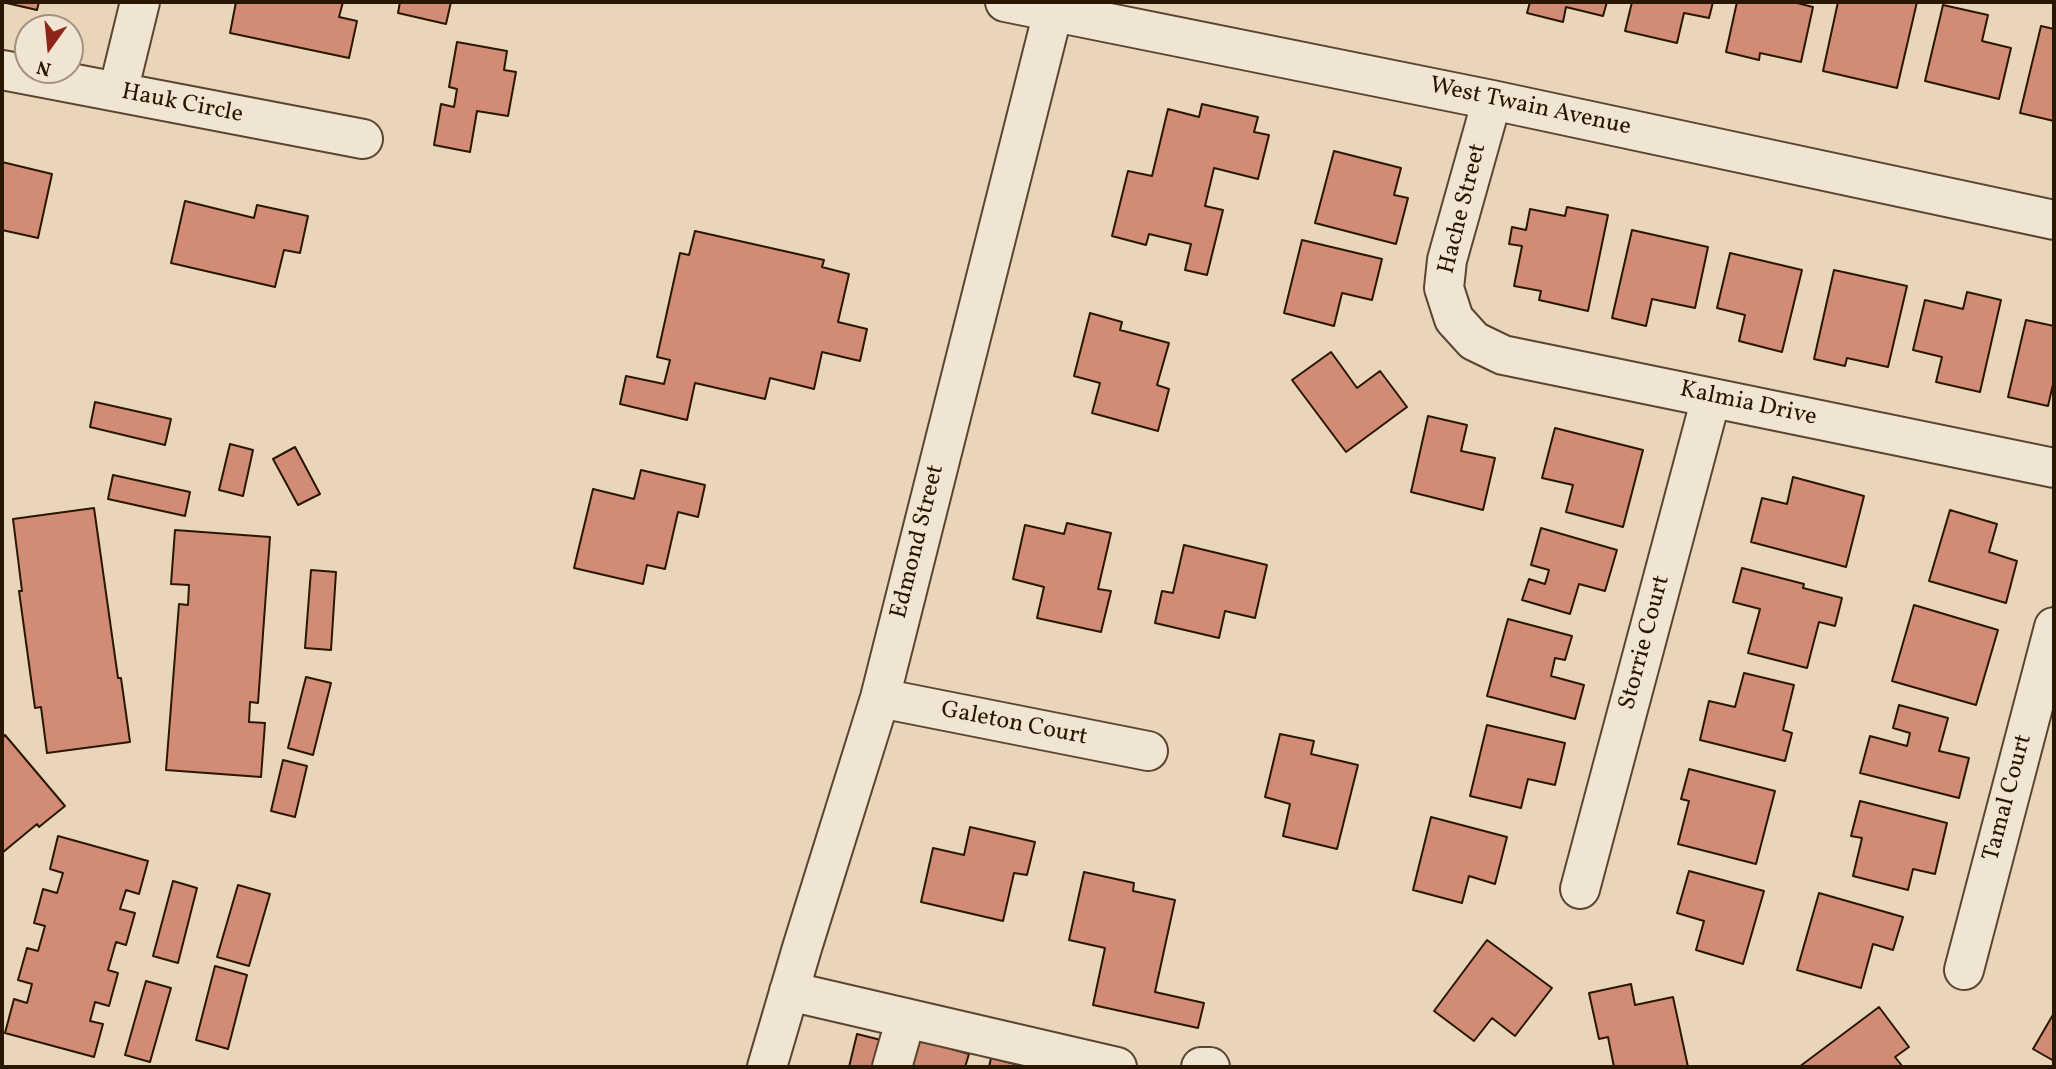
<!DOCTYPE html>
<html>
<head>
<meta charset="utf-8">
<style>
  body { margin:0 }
  #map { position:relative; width:2056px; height:1069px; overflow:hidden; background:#e8d5ba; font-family:Vollkorn,serif }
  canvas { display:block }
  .frame { position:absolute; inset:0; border:4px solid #2a1702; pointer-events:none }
  .north { position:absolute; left:14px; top:14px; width:70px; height:70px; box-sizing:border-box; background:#f0e4d2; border:2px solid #a1927f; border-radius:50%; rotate:195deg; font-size:19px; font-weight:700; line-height:28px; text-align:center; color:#2a1702 }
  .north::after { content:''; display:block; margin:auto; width:24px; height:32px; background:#8f2418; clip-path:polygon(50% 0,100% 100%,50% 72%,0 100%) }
</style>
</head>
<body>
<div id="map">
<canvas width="2056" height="1069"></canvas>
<div class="frame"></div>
<div class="north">N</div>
</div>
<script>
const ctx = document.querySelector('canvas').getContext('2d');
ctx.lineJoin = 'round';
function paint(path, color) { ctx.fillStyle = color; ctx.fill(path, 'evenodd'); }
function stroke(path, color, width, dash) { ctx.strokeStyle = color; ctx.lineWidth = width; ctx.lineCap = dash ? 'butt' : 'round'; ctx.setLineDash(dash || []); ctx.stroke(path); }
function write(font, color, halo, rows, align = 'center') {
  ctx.font = font + ' Vollkorn,serif'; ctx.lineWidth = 5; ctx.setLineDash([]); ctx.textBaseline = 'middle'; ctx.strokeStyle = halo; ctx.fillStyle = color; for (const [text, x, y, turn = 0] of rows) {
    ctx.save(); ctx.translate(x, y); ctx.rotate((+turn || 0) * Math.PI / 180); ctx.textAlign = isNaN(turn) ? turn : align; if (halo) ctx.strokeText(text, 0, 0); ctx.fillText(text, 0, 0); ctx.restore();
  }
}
const building = new Path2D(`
  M2 2H39L37 10Z
  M236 2H343L339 17 357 21 349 58 230 33Z
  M400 2H451L446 24 398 13Z
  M1530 2H1607L1603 16 1566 7 1563 22 1527 13Z
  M1632 2H1713L1709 18 1684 13 1677 43 1625 31Z
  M1737 2H1793L1813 7 1801 62 1760 53 1759 60 1726 52Z
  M1838 2H1917L1897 88 1823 71Z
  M1943 5 1988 15 1982 41 2011 48 1999 99 1925 81Z
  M2041 26 2054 29V121L2020 113Z
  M457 42 507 51 504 70 516 72 508 116 477 111 470 152 434 145 441 104 454 107 457 89 449 87Z
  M1202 104 1258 117 1254 132 1269 135 1258 179 1214 168 1205 206 1223 210 1207 275 1185 270 1191 244 1149 234 1146 245 1112 236 1128 171 1152 176 1168 109 1199 117Z
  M1334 151 1401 168 1394 195 1408 198 1396 244 1315 223Z
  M2 162 52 174 38 238 2 230Z
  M185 201 254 218 257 205 308 216 300 253 284 250 275 287 171 263Z
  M1567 207 1608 215 1588 311 1539 300 1541 291 1514 286 1522 246 1509 244 1512 227 1526 230 1530 209 1565 216Z
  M1632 230 1708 247 1695 308 1652 299 1646 326 1612 318Z
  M695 231 824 260 822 267 849 274 838 322 867 329 860 361 822 352 814 389 770 378 765 399 695 383 687 420 620 404 626 376 664 384 670 360 657 357 680 253 689 255Z
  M1302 240 1382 259 1372 300 1342 293 1334 326 1284 313Z
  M1730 253 1802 270 1782 352 1739 341 1745 315 1717 308Z
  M1834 270 1907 286 1888 367 1847 358 1845 366 1814 359Z
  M1967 292 2001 300 1980 392 1936 382 1942 357 1913 350 1925 300 1963 309Z
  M1090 313 1122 322 1120 330 1169 343 1157 385 1169 389 1158 431 1092 413 1100 383 1074 376Z
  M2026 320 2054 326V380L2048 406 2008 397Z
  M1331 352 1357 388 1380 371 1407 407 1346 452 1292 380Z
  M95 402 171 419 165 445 90 427Z
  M1428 416 1467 425 1461 451 1495 458 1483 510 1411 492Z
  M1555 428 1643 450 1623 527 1566 512 1573 485 1542 478Z
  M230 444 253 450 243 496 219 490Z
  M295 447 320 494 298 505 273 459Z
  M641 470 705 485 698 517 678 512 665 569 647 565 643 584 574 568 593 489 634 499Z
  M113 475 190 492 185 516 108 499Z
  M1793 477 1864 496 1846 567 1751 542 1762 498 1787 504Z
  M94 508 118 678H121L130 742 47 753 41 707 35 708 19 591H22L13 519Z
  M1950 510 1997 524 1989 552 2017 561 2006 603 1929 581Z
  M1067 523 1111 533 1098 589 1111 591 1101 632 1037 618 1044 587 1013 579 1025 525 1064 534Z
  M1541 528 1617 550 1605 591 1579 584 1570 614 1522 600 1529 579 1545 584 1549 570 1531 565Z
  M175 530 270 537 258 703 250 702 249 722 265 723 261 777 166 770 179 604 188 605 189 585 171 584Z
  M1184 545 1267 565 1255 618 1225 611 1219 638 1155 623 1162 591 1173 593Z
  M1742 568 1804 584 1803 588 1842 598 1835 626 1819 622 1807 668 1748 653 1760 609 1733 602Z
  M311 570 336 572 331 650 305 648Z
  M1914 605 1998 630 1976 705 1892 681Z
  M1508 619 1572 636 1565 660 1555 658 1551 676 1584 685 1575 719 1487 696Z
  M1744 673 1794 685 1783 730 1792 733 1785 761 1700 740 1709 701 1735 707Z
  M306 677 331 683 313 755 288 748Z
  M1899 705 1948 718 1939 751 1969 758 1959 798 1860 773 1870 736 1907 746 1910 733 1893 728Z
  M1487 725 1565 743 1555 785 1528 779 1521 808 1470 796Z
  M1280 734 1314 741 1311 754 1358 765 1337 849 1283 836 1290 804 1265 797Z
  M5 735 65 806 39 827 37 824 2 853V738Z
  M283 760 307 766 295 817 271 811Z
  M1689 769 1775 791 1756 864 1678 844 1689 801 1681 799Z
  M1860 801 1947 823 1935 874 1913 869 1908 890 1853 876 1862 838 1851 836Z
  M1431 817 1507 837 1495 884 1469 876 1462 903 1413 890Z
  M970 827 1035 842 1027 875 1014 873 1003 921 921 902 933 848 964 855Z
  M58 836 148 861 139 894 126 890 120 909 135 913 126 945 116 942 108 970 118 973 109 1006 95 1002 90 1021 103 1024 94 1057 5 1033 14 999 27 1003 32 984 18 980 27 948 38 951 45 926 34 923 43 889 57 893 63 873 50 869Z
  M1689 871 1764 891 1743 964 1696 950 1704 921 1677 913Z
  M1084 872 1134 883 1133 891 1175 900 1155 992 1204 1003 1198 1028 1093 1005 1105 948 1069 940Z
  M173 881 197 888 178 963 153 956Z
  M238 885 270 894 249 966 217 957Z
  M1819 893 1903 917 1893 950 1873 944 1861 988 1797 970Z
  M1487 940 1552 988 1515 1036 1492 1018 1474 1041 1434 1011Z
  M215 966 247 975 228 1049 196 1040Z
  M146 981 171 988 150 1062 125 1055Z
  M1631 984 1635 1005 1673 997 1688 1067H1614L1608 1037 1599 1039 1589 993Z
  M1879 1007 1909 1047 1895 1057 1903 1067H1799Z
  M2054 1013V1061L2033 1049Z
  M857 1034 885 1041 878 1067H849Z
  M913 1038 969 1054 965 1067H905Z
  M991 1058 1027 1067H989Z`);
const minor = new Path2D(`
  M1005 2 1492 100 2054 220
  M2 70 363 139
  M118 92 140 2
  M1492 100 1447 260 1444 288 1454 319 1474 341 1503 355 2054 468
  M880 698 1148 751
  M1580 889 1711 398
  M1964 970 2054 627
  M789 991 1117 1067
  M767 1067 802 948 880 698 1053 12
  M892 1067 906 1018
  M1201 1067H1210`);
const streetNames = [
  ["Hauk Circle",182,105,11],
  ["West Twain Avenue",1530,108,12],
  ["Hache Street",1464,209,-76],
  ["Kalmia Drive",1748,405,12],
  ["Edmond Street",919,542,-76],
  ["Storrie Court",1646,643,-75],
  ["Galeton Court",1014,725,11],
  ["Tamal Court",2009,798,-75]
];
paint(building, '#d28b74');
stroke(building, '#2a1702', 2);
stroke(minor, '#5a4630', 42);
stroke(minor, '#f0e4d2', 38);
write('24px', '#2a1702', '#f0e4d2', streetNames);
</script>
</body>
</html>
